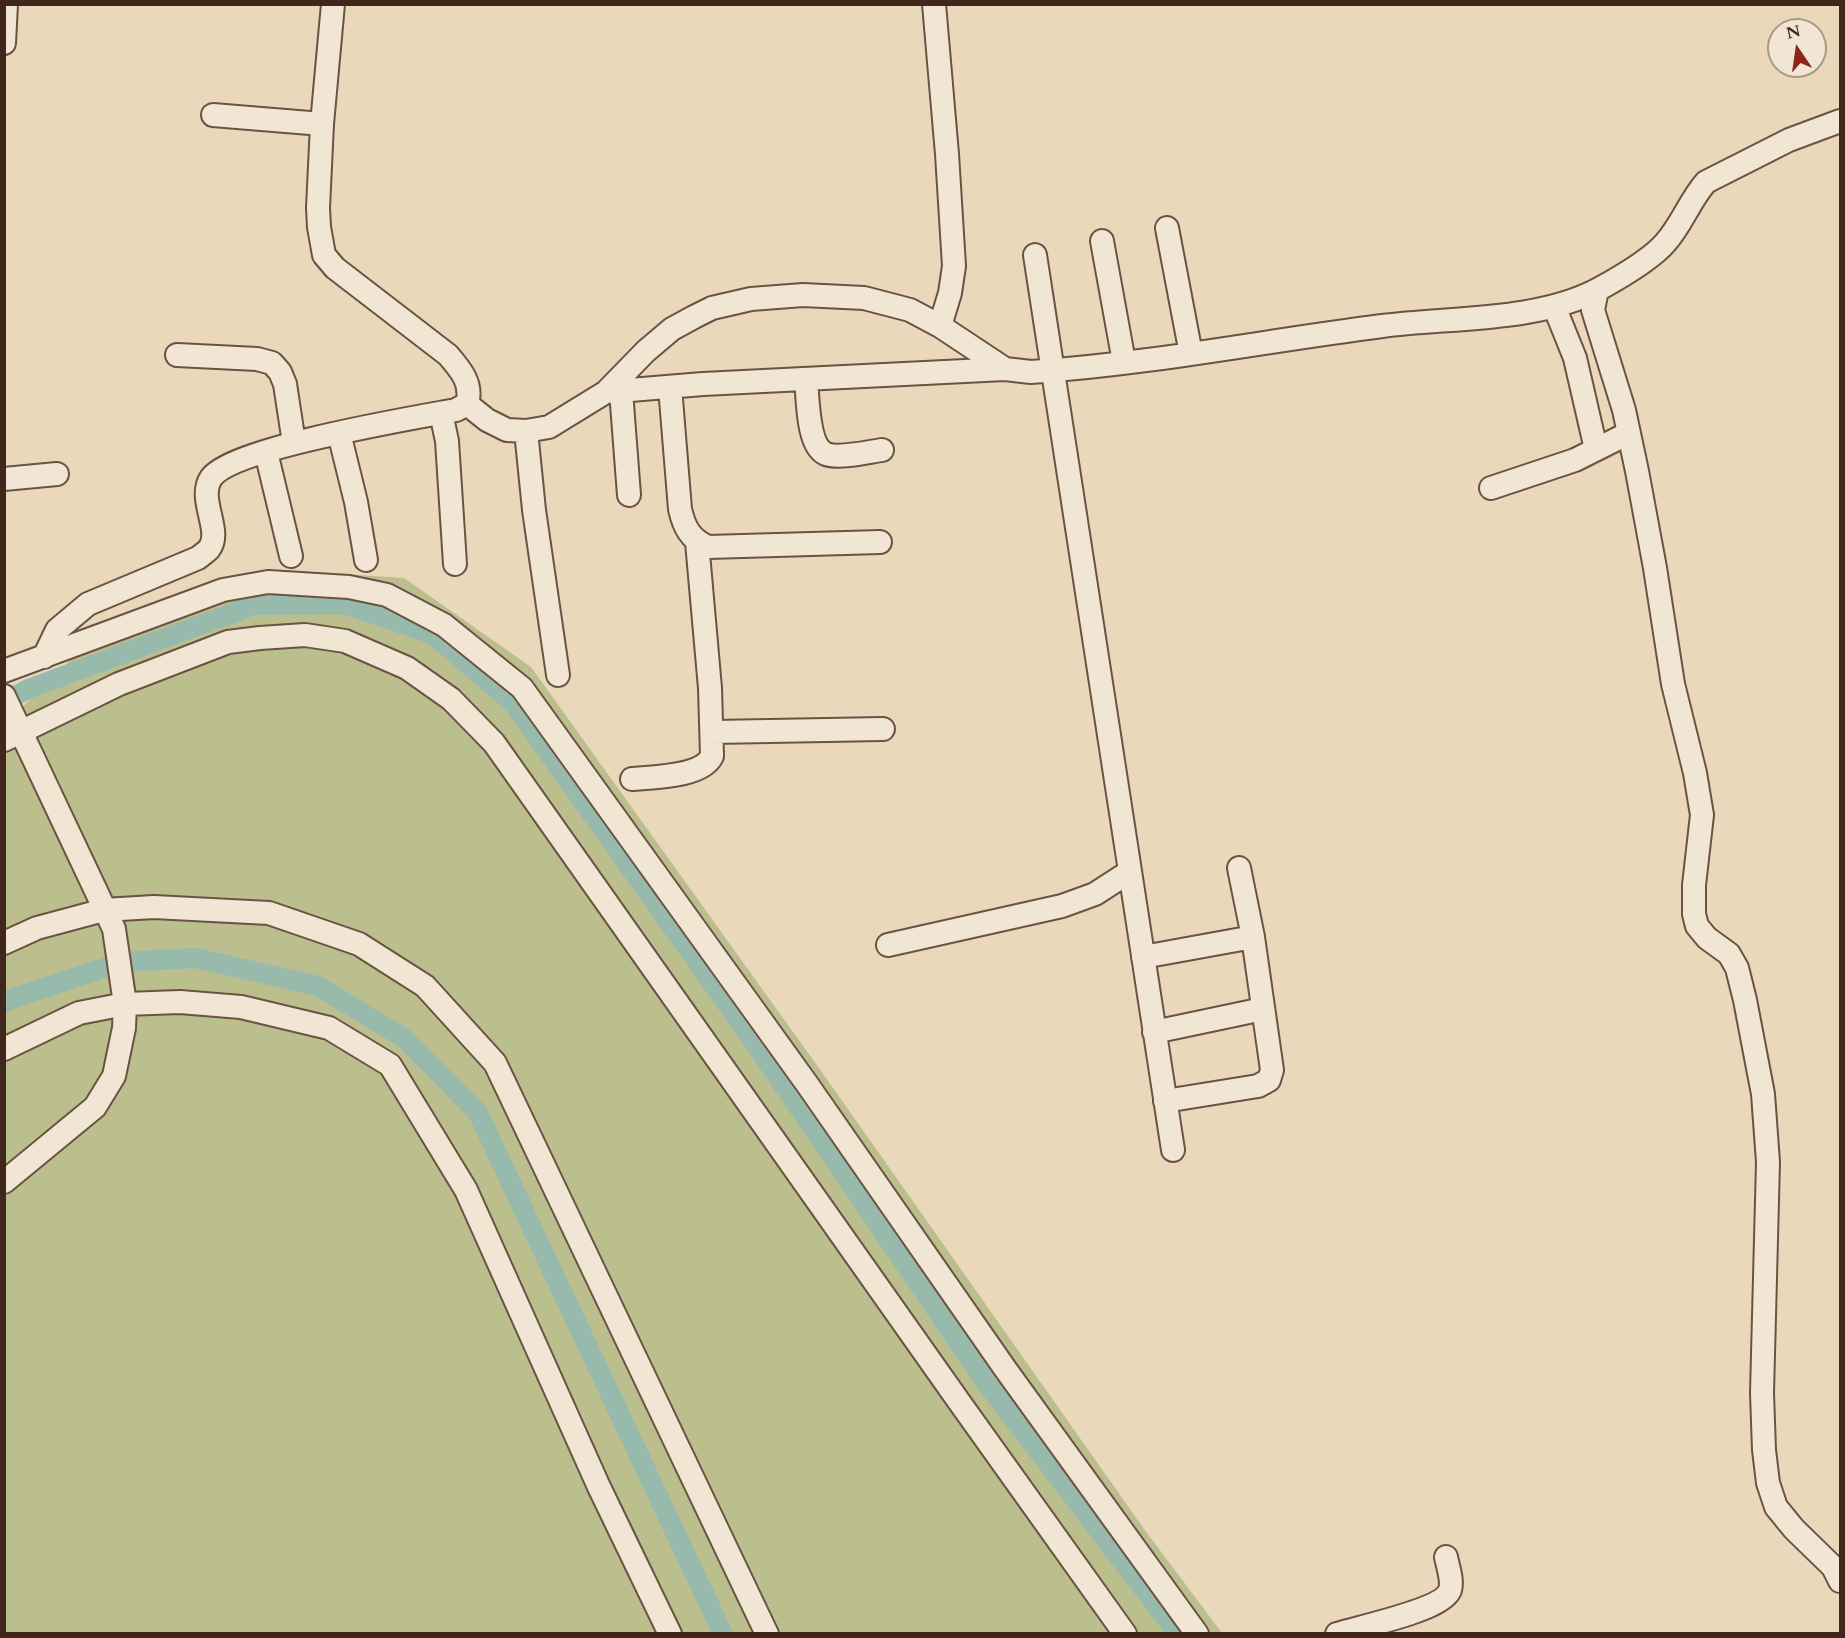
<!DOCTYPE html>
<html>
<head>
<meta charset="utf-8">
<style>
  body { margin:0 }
  #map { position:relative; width:1845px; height:1638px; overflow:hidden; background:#ead8bb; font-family:Cardo,serif }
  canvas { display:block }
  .frame { position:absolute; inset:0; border:6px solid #41261b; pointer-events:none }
  .north { position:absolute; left:1767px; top:18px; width:60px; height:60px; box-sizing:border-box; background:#f1e6d3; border:2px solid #ab9989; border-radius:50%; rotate:347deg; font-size:16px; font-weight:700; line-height:24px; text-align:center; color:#41261b }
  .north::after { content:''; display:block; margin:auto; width:21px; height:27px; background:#8f2418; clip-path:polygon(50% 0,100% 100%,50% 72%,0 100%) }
</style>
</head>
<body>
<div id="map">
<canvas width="1845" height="1638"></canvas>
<div class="frame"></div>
<div class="north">N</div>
</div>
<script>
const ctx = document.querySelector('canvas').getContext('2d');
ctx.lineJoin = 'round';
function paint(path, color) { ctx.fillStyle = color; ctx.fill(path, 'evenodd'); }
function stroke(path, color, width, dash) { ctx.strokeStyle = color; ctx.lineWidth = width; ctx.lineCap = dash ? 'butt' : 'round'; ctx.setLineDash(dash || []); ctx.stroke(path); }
const green = new Path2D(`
  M266 569 404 578 531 667 826 1078 1144 1529 1222 1633 5 1634V724L109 622Z`);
const canal = new Path2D(`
  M4 702 28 689 254 605 344 604 432 634 513 703 752 1039 987 1384 1178 1634
  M4 1003 11 999 121 962 195 958 318 986 404 1038 478 1113 723 1634`);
const minor = new Path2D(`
  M934 4 947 154 954 266 950 293 940 326
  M4 43 6 4
  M213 115 322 124
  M1167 228 1191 354
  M1102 241 1124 362
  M1035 255 1173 1150
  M1597 290 1593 310 1624 410 1637 471 1655 568 1673 684 1695 773 1702 815 1694 885V914L1697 926 1707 938 1729 954 1737 968 1745 1000 1763 1094 1768 1162 1762 1393 1764 1450 1768 1483 1776 1507 1794 1529 1833 1567 1840 1581
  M1554 306 1575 358 1596 449
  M177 355 257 359 272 363 280 372 285 384 294 443
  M806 379C808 398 807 446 826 454 839 459 868 452 882 450
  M670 387 680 509C684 527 690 539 708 547L880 542
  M621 391 629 495
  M606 392 703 384 1005 369
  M467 404 487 420 507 430 526 431 549 427 606 392 646 351 672 329 694 317 712 308 751 299 803 295 864 298 910 310 940 326 1005 369 1031 372C1149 364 1265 341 1382 326 1450 317 1538 322 1599 289 1619 278 1652 259 1666 242 1682 224 1690 200 1706 182L1789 140 1840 121
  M441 413 447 441 455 564
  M526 431 534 510 558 675
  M339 433 356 502 366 560
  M266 452 291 556
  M4 479 57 474
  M1491 488 1575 460 1629 433
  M44 657 57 630 88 604 198 558C202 555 206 552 209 549 223 531 197 499 211 478 232 448 413 418 456 410L467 404C473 384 461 370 448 355L335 268 324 255 319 227 318 208 322 124 333 4
  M4 671 223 590 268 582 349 587 387 595 444 625 522 688 807 1084 1006 1370 1197 1634
  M4 696 114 929 125 1004 124 1028 114 1076 95 1107 4 1182
  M713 732 883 729
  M4 740 119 684 228 642 260 638 305 635 345 641 407 668 451 699 494 743 960 1403 1125 1634
  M632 779C654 777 702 777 712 756L710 688 697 542
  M4 943 37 928 104 910 154 907 269 913 359 944 425 986 495 1063 767 1634
  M888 945 1062 906 1095 894 1129 872
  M1143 957 1253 937
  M1154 1032 1263 1009
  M4 1049 79 1013 125 1004 180 1002 241 1007 329 1028 390 1065 466 1190 599 1487 670 1634
  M1165 1101 1258 1086 1269 1080 1272 1070 1253 937 1239 868
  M1337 1634C1359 1627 1443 1610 1450 1590 1453 1581 1448 1567 1446 1557`);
paint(green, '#bbbe8d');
stroke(canal, '#98baac', 20);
stroke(minor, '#6b5243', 26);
stroke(minor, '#f1e6d3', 22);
</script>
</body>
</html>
